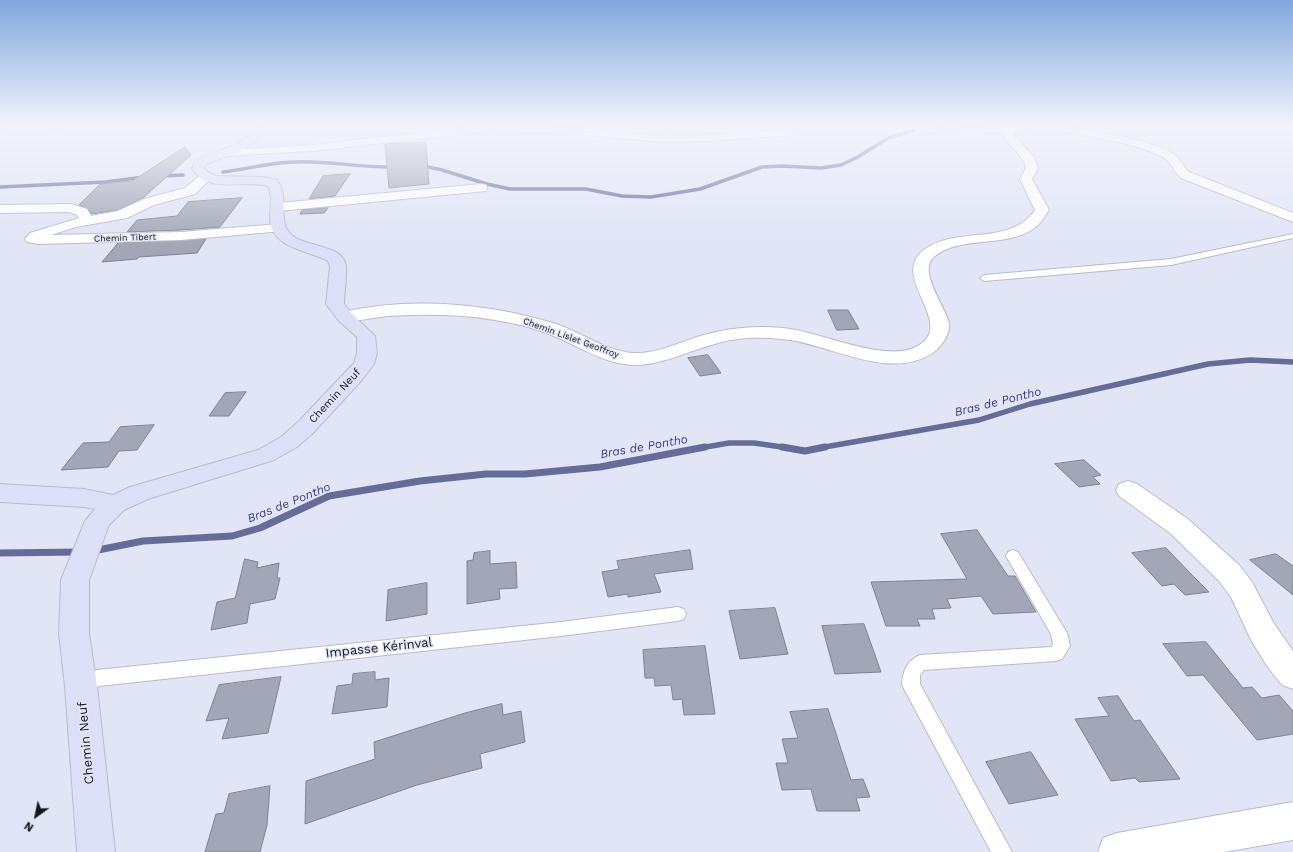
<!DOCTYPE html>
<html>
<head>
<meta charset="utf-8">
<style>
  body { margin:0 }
  #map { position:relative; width:1293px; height:852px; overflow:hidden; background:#e1e5f6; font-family:"Work Sans",sans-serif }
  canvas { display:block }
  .north { position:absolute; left:16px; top:796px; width:40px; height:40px; -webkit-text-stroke:3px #e1e5f6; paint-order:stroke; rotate:213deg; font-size:11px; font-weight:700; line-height:16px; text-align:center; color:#16171d }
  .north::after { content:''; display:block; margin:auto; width:14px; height:18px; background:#16171d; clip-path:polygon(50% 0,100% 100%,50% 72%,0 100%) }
</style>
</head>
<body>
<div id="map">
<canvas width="1293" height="852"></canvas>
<div class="north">N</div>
</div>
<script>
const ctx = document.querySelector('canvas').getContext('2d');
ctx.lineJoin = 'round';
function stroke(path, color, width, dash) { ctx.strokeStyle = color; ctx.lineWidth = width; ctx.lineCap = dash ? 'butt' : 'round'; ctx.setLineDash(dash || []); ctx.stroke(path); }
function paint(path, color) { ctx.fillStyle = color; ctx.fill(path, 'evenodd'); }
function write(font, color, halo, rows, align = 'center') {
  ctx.font = font + ' "Work Sans",sans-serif'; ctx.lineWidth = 3; ctx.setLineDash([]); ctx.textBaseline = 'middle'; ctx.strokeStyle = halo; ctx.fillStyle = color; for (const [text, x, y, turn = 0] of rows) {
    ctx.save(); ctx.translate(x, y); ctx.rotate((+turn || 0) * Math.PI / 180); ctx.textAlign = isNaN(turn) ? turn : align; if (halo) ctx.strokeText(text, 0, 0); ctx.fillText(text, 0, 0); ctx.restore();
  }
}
const streamFar2 = new Path2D(`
  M419 165 442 170 487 184 510 189H586L622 196 651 197 700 189 762 167 782 166 821 168 841 165 858 157 888 138 914 130
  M223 172C246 169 270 163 293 162 327 160 360 168 394 167
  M161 176 183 175
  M0 187 105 182 144 177`);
const streamFar1 = new Path2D(`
  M700 448 729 443H754L789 448
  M819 448 979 420 1030 404 1208 364 1250 360 1293 362`);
const stream = new Path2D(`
  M782 447 805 451 825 447
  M93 551 143 541 232 536 260 528 329 496 420 481 486 474H525L600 467 705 447
  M0 553 80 552`);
const building = new Path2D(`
  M426 143 429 184 389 188 385 144Z
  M185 147 191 155 143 198 118 210 92 214 87 208 79 205 100 184 132 181Z
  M350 174 335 196 309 199 323 176Z
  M242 198 220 227 181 230 127 232 137 220 177 216 188 202Z
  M328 208 324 213 300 214 302 210Z
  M206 239 197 253 139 257 137 259 102 262 118 243Z
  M828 310H848L859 329 837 330Z
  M708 355 721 373 700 376 688 358Z
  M246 392 229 416H209L225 393Z
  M154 425 137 450 119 451 108 467 61 470 83 443 109 442 120 427Z
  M1084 460 1101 475 1093 477 1100 484 1079 487 1055 464Z
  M977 530 1008 576H1015L1036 612 993 614 981 596 947 599 951 608 932 609 935 619H917L920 626H886L871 582 967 579 941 534Z
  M1166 548 1194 577 1209 592 1185 595 1174 584 1162 586 1132 553Z
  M690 550 693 569 654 574 661 592 628 597V594L608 597 602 572 619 569 617 561Z
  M490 551V564L516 562 517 588 499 589 500 599 467 604V561L473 560 474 553Z
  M1276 554 1293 566V595L1250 560Z
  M245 559 258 562 257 568 279 563 277 578H280L275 599 250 604 247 623 211 630 217 602 235 598Z
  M427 583V614L386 621 388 590Z
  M775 608 788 654 740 659 729 611Z
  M864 624 881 672 835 674 822 626Z
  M1206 642 1243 688 1252 687 1262 698 1279 695 1293 711V734L1257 740 1203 675 1187 676 1163 644Z
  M705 646 715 714 684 715 682 699 673 700 671 685 655 686 654 678H645L643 650Z
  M375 672V680L389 678 387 707 332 714 337 686 352 684 353 674Z
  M281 677 268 733 222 739 229 718 206 721 219 685Z
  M1118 696 1134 721 1140 720 1180 779 1139 782 1135 778 1111 781 1075 719 1109 716 1098 698Z
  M502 704 503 715 521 711 525 742 480 754 482 768 417 785 305 824 306 781 375 759 374 742 465 713Z
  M828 709 851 780 863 779 870 797 856 798 860 811H817L811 789 782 790 776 763H788L782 739 798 738 790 712Z
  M1031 752 1058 795 1009 804 986 762Z
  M270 786 267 825 260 852H205L216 814 224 813 229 794Z`);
const lane = new Path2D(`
  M1293 234V238L1171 265 984 281 980 278 984 275 1171 259Z
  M1013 550 1018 552 1067 633 1070 646 1062 659 1056 661 924 670 920 675V684L1012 852H991L902 685C903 672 906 661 920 655L1051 647 1053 644 1051 634 1006 556 1008 552Z
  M678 607 684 609 686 614 684 619 678 621 561 636 99 686 81 694 75 692 72 686 75 680 97 670 561 622Z`);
const street = new Path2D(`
  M0 126H64L59 129 0 131Z
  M480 126 575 128 663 136 706 135 793 129 800 126H810L811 128 810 130 794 135 706 141 663 142 575 134 492 131 311 151 223 156 219 155 217 153 219 151 223 150 311 145Z
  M918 126C929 126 941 129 952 129 978 128 1004 126 1030 126L1029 128 1015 131 1013 134 1034 157 1038 168 1032 179 1049 210C1046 214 1043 220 1039 224 1013 250 962 234 935 256 916 270 946 307 949 323 951 334 940 349 931 354 887 381 828 343 782 339 761 337 739 337 718 343 691 350 665 364 636 365 604 365 578 345 549 334 532 327 513 323 495 320 460 314 424 314 389 316 376 317 349 323 339 321L336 317 339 313C408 296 492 303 559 325 584 334 606 351 633 353 655 354 676 344 697 337 725 328 753 325 783 328 819 331 884 363 916 347 960 325 886 276 925 249 958 226 1011 246 1035 210L1020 179 1026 168C1023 153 1003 142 1003 132 984 133 931 140 918 126Z
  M1042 126C1076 126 1140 137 1171 152 1180 157 1182 166 1189 172L1293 213V222L1181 178C1174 172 1171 161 1163 157 1133 141 1081 136 1047 129Z
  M206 173 210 174 212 177 195 194 154 205 127 218 76 227 51 235 181 232 278 224 283 225 285 228 283 231 181 240 38 244 27 242 25 239 30 233 79 218 77 215 69 212 0 213V205L71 204 87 209 91 216 118 211 144 199 185 188 202 174Z
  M481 184 486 185 487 188 486 191 279 211 274 210 272 207 274 204 279 203Z
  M1128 481 1137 484 1188 519 1239 565 1252 582 1273 622 1293 651V689L1282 685 1267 666 1251 640 1231 597 1219 581 1170 533 1119 496 1116 490 1119 484Z
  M1293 802V840L1224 852H1098L1103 838 1117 833Z`);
const secondary = new Path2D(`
  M256 126H266C257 148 230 155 209 163L205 166 204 168 209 173 216 176 264 177 277 180C289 197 279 218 288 231 300 249 343 242 346 266 347 278 344 292 344 304L351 313 375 336 377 353 374 364 362 380 314 432 297 447 274 460 148 499 124 510 109 525 89 580V634L97 686 115 852H77L65 686 59 634 61 580 85 521 95 509 84 507 0 502V484L84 489 113 495 130 487 258 450 281 437 298 422 354 363 357 353V337L339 321 326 304 330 266 328 261C308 250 272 249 270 220 270 208 273 196 268 186 242 179 210 195 192 169L195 161C213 149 246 148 256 126Z`);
const farStreetnames = [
  ["Chemin Tibert",125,238,-2],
  ["Chemin Lislet Geoffroy",571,338,20]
];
const streetNames = [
  ["Chemin Neuf",335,396,-47]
];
const waterNames = [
  ["Bras de Pontho",998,402,-14],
  ["Bras de Pontho",644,447,-10],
  ["Bras de Pontho",289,503,-22]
];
const nearStreetnames = [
  ["Impasse Kérinval",379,648,-6],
  ["Chemin Neuf",86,743,-95]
];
stroke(streamFar2, '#656c98', 3.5);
stroke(streamFar1, '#656c98', 5.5);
stroke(stream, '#656c98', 7);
paint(building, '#a3a6b6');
stroke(building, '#7e8291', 1);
stroke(lane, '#b8bbcb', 2);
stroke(street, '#b8bbcb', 2);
stroke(secondary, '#b8bbcb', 2);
paint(lane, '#fff');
paint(street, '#fff');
paint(secondary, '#dce0f7');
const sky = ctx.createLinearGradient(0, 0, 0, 245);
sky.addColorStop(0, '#81a6dd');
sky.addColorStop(0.51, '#f2f3fb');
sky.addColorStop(1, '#f2f3fb00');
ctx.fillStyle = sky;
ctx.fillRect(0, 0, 1293, 245);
write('9px', '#16171d', '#e1e5f6', farStreetnames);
write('11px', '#16171d', '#e1e5f6', streetNames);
write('italic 12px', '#363b83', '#e1e5f6', waterNames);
write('13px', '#16171d', '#e1e5f6', nearStreetnames);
</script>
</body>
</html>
